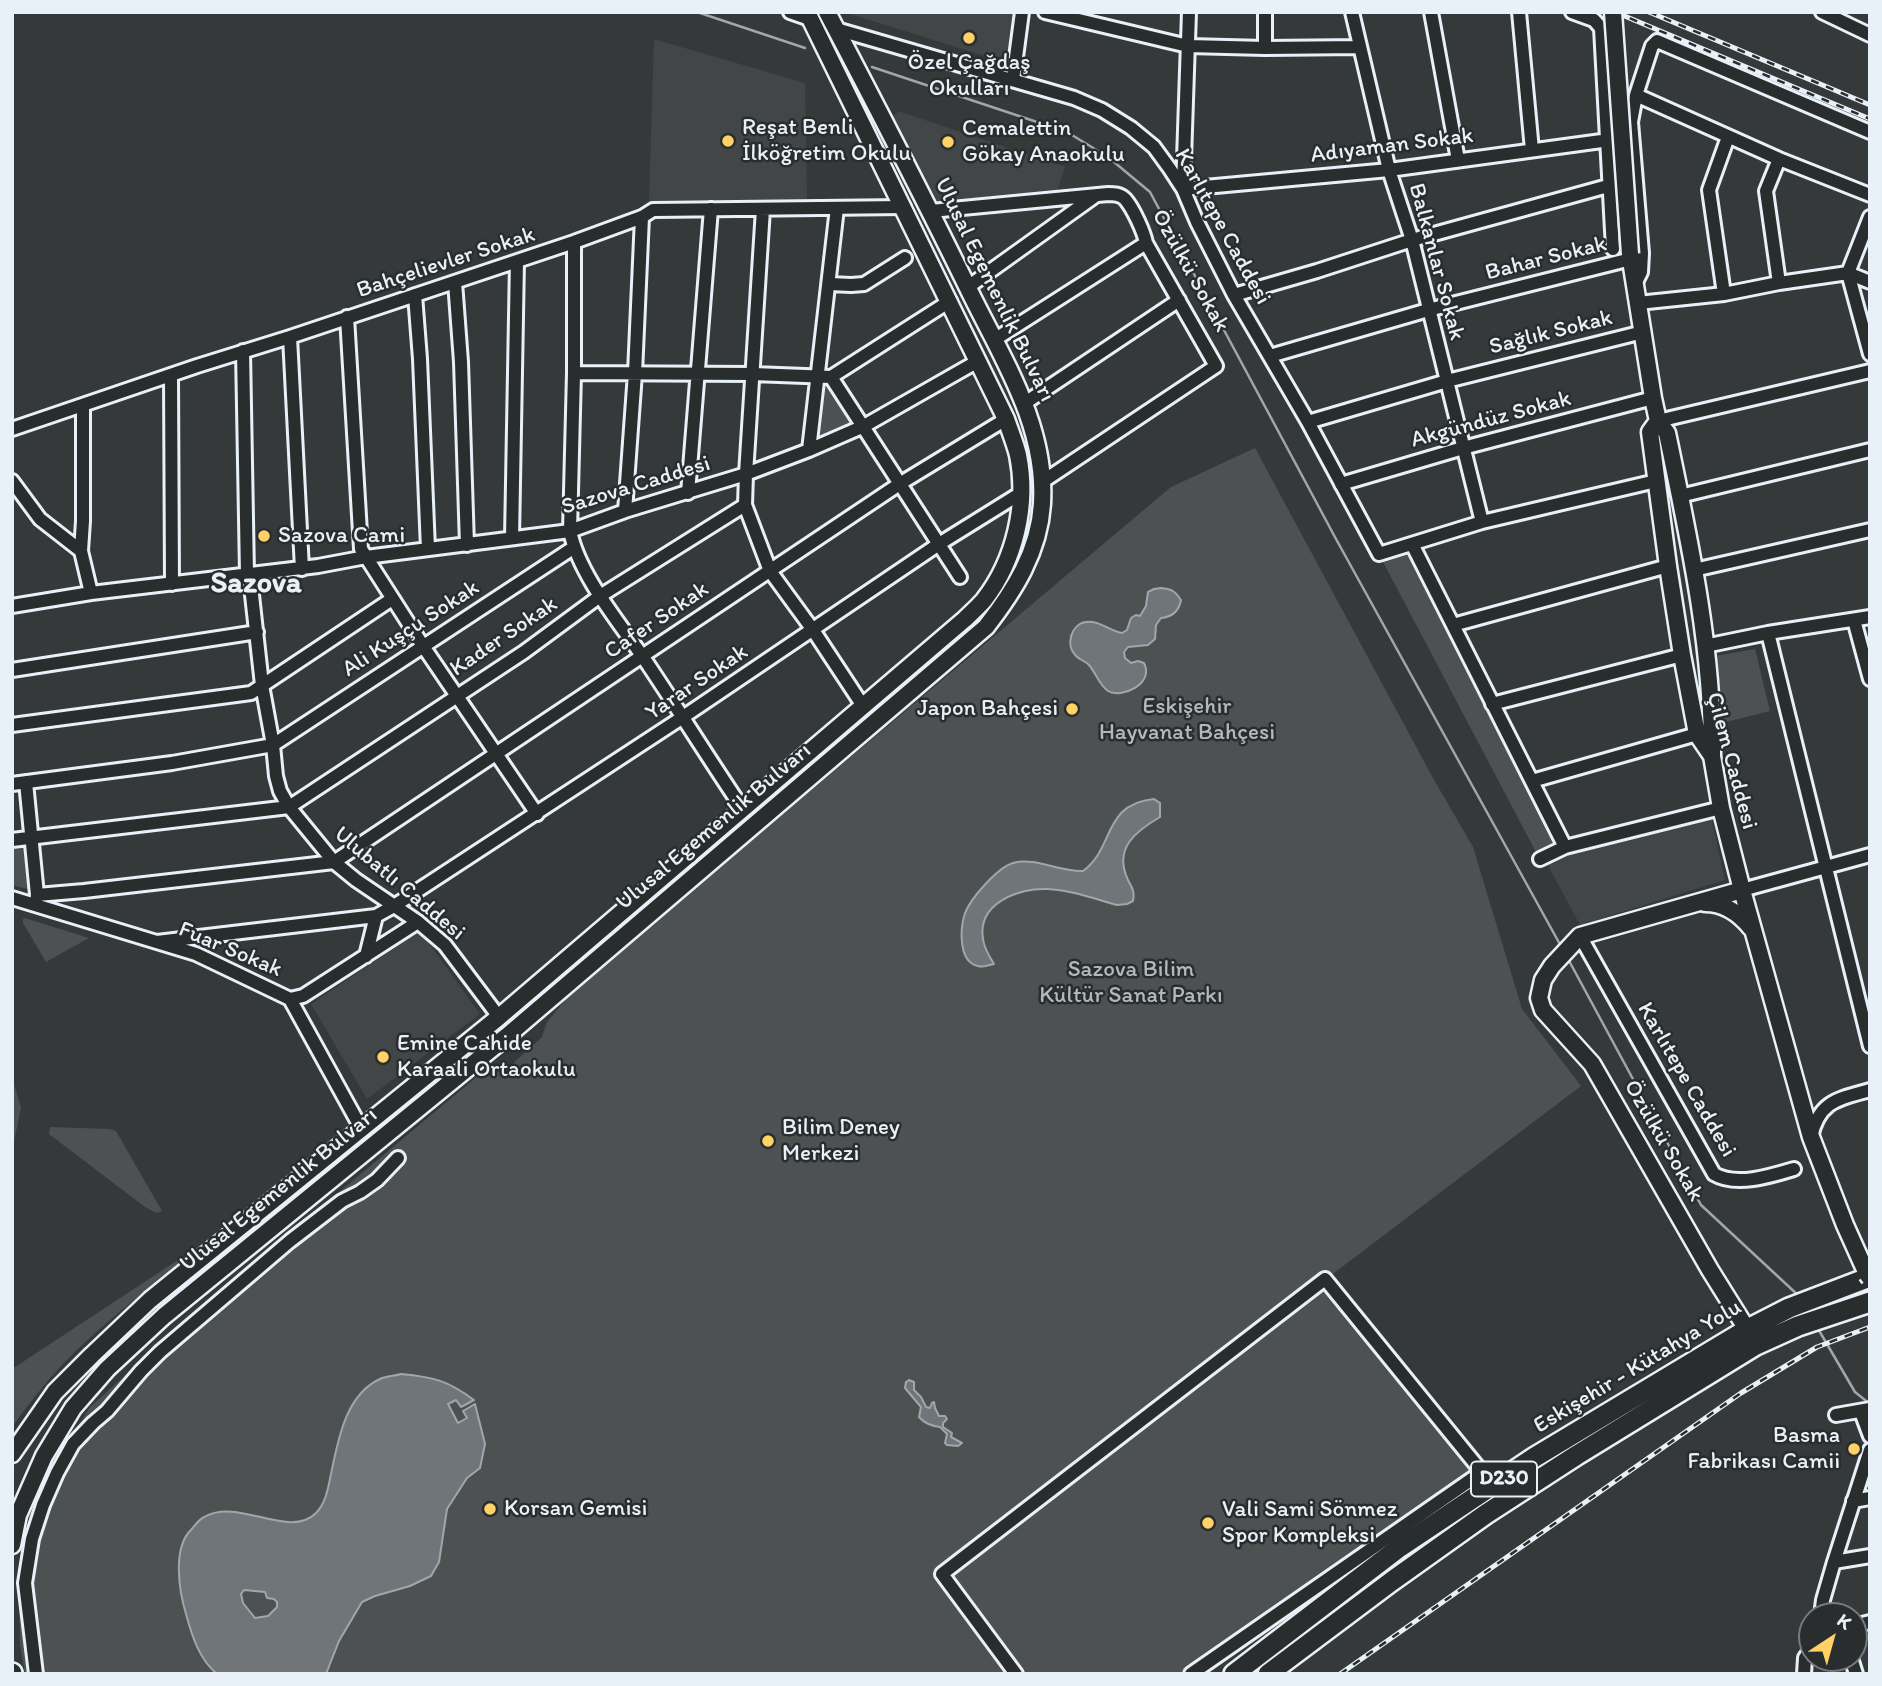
<!DOCTYPE html>
<html>
<head>
<meta charset="utf-8">
<style>
  body { margin:0 }
  #map { position:relative; width:1882px; height:1686px; overflow:hidden; background:#35393a; font-family:Itim,sans-serif }
  canvas { display:block }
  .frame { position:absolute; inset:0; border:14px solid #e8f1f8; pointer-events:none }
  .north { position:absolute; left:1798px; top:1602px; width:70px; height:70px; box-sizing:border-box; background:#2a2d2e; border:2px solid #767b7f; border-radius:50%; rotate:36deg; font-size:19px; font-weight:700; line-height:28px; text-align:center; color:#e8f1f8 }
  .north::after { content:''; display:block; margin:auto; width:24px; height:32px; background:#ffd166; clip-path:polygon(50% 0,100% 100%,50% 72%,0 100%) }
</style>
</head>
<body>
<div id="map">
<canvas width="1882" height="1686"></canvas>
<div class="frame"></div>
<div class="north">K</div>
</div>
<script>
const ctx = document.querySelector('canvas').getContext('2d');
ctx.lineJoin = 'round';
function paint(path, color) { ctx.fillStyle = color; ctx.fill(path, 'evenodd'); }
function stroke(path, color, width, dash) { ctx.strokeStyle = color; ctx.lineWidth = width; ctx.lineCap = dash ? 'butt' : 'round'; ctx.setLineDash(dash || []); ctx.stroke(path); }
function write(font, color, halo, rows, align = 'center') {
  ctx.font = font + ' Itim,sans-serif'; ctx.lineWidth = 5; ctx.setLineDash([]); ctx.textBaseline = 'middle'; ctx.strokeStyle = halo; ctx.fillStyle = color; for (const [text, x, y, turn = 0] of rows) {
    ctx.save(); ctx.translate(x, y); ctx.rotate((+turn || 0) * Math.PI / 180); ctx.textAlign = isNaN(turn) ? turn : align; if (halo) ctx.strokeText(text, 0, 0); ctx.fillText(text, 0, 0); ctx.restore();
  }
}
const built = new Path2D(`
  M847 12H1014L1007 63 847 13Z
  M654 39 805 83 807 200 649 201Z
  M898 111 1065 167 1057 192 937 206 893 117Z
  M1711 816 1725 880 1580 925 1546 862 1568 851Z
  M420 931 480 1014 367 1099 311 1004Z`);
const green = new Path2D(`
  M827 386 852 425 816 441 822 387Z
  M1255 448 1433 778 1473 847 1522 1009 1581 1086 1326 1279 1482 1472 1191 1674H25L20 1644 19 1585 31 1528 56 1462 90 1407 189 1318 492 1064 509 1067 542 1037 547 1022 571 993 1171 487Z
  M1411 548 1560 845 1538 856 1381 558Z
  M1755 649 1770 711 1718 724 1710 657Z
  M28 844 31 890 12 885V847Z
  M25 918 28 919 89 938 46 962 23 923V919Z
  M12 1077 21 1108 12 1151Z
  M50 1127 110 1129 116 1131 162 1211 157 1213 145 1207 49 1134Z
  M181 1258 184 1261C141 1294 97 1328 60 1367 43 1386 27 1406 12 1427V1369Z`);
const water = new Path2D(`
  M1161 588C1172 589 1175 591 1181 600 1179 611 1172 617 1161 618L1156 625 1155 639 1148 645 1128 647 1124 652 1125 658 1131 663 1138 661 1144 663C1155 684 1121 699 1108 691 1099 685 1096 673 1089 665 1085 661 1080 660 1076 656 1065 645 1071 624 1086 622 1099 620 1110 631 1122 633L1127 630 1131 618 1136 615 1140 616 1146 606 1148 592 1154 589Z
  M1154 799 1160 803V817C1136 831 1113 848 1128 880 1132 888 1135 891 1133 901L1127 904 1117 905C1095 899 1071 890 1047 889 1019 888 977 903 983 939 984 948 989 956 994 964 988 965 983 968 978 966 958 962 960 928 965 913 971 898 997 868 1013 863 1036 857 1059 872 1083 871 1115 848 1102 804 1154 799Z
  M401 1374C433 1377 447 1380 474 1400L461 1407 456 1400 448 1404 458 1423 467 1418 463 1411 475 1404 485 1444 480 1468 467 1478 447 1509 439 1562 431 1576 410 1586 375 1596 362 1602 339 1641 326 1674H217C199 1659 192 1636 186 1614 179 1591 173 1551 189 1532 194 1527 198 1520 204 1517 239 1497 289 1540 316 1513 326 1503 328 1488 331 1474 338 1441 345 1395 380 1379 387 1376 395 1376 401 1374ZM244 1590 265 1592 267 1598 274 1599 277 1602V1607L268 1616 255 1618 243 1603 241 1594Z
  M909 1380 914 1382V1390L921 1397 926 1407 930 1408 932 1403 934 1402 935 1408 939 1416H945L947 1419 943 1423V1427L952 1433 951 1437 962 1443 958 1446 947 1445 945 1443 947 1434 940 1427C932 1426 925 1424 919 1417L921 1407 905 1388 906 1382Z`);
const stream = new Path2D(`
  M697 12 805 48
  M872 67 1067 132 1108 157 1150 192 1336 539 1562 948
  M1567 957 1701 1205 1800 1297
  M1817 1327 1855 1392 1870 1404`);
const minor = new Path2D(`
  M790 12 810 19
  M1045 12 1188 46 1265 48 1360 47
  M1352 12 1389 170 1412 240 1482 522
  M1431 12 1458 160
  M1519 12 1532 150
  M1572 12 1594 20 1601 28 1613 249
  M1822 12 1870 35
  M836 29 1074 98 1102 110 1131 128 1154 147 1170 169 1183 189 1197 222 1234 295 1308 422 1379 554 1482 522 1656 481
  M1265 48V12
  M1013 80 1022 12
  M1636 95 1779 159 1870 195
  M1779 159 1766 191 1779 283
  M1183 189 1389 170 1631 137
  M1183 189 1189 12
  M763 209 746 474 745 505 770 571 813 630 863 706
  M931 211 1108 194C1114 194 1120 194 1125 199 1133 208 1144 232 1146 243L1216 366 1042 482
  M1870 217 1848 273 1870 354
  M574 242V373L570 531C579 575 619 622 645 660 678 709 709 759 742 808
  M455 282 461 362 467 545
  M830 284 851 285 864 284 905 258
  M1635 284 1641 272 1642 253 1631 122 1636 95 1652 46 1657 41 1870 132
  M968 287 1095 196
  M1724 294 1709 190 1728 137
  M415 295 420 359 428 549
  M1234 295 1317 271 1412 240 1608 186
  M1638 303 1724 294 1779 283 1848 273 1870 282
  M347 317 361 549 423 646 537 814
  M290 337 302 569
  M994 340 1146 243
  M243 351 247 574 251 586 262 685 273 745 276 776 280 791 289 807 334 862 356 880 418 922 445 945 499 1017
  M1270 356 1428 310 1631 259
  M574 373 753 374 831 377 950 301
  M171 375 172 584
  M831 377 960 577
  M1025 403 1179 300
  M83 406V521L81 551 91 593
  M1658 421 1870 371
  M1308 422 1447 381 1643 332
  M12 429 197 366 290 337 574 242 642 217 653 210 904 207
  M809 450 837 208
  M12 481 40 519 81 551
  M1341 484 1463 448 1653 398
  M688 493 711 209
  M1680 496 1870 450
  M625 511 635 373 642 217
  M512 538 517 261
  M1412 544 1565 847
  M1694 570 1870 530
  M12 606 91 593 318 566 366 557 570 531 625 511 746 474 809 450 864 426 978 361
  M1854 620 1870 679
  M1453 625 1668 566
  M1768 633 1870 1046
  M1705 646 1768 633 1870 617
  M12 670 257 632
  M1492 704 1682 655
  M12 725 251 693 392 599
  M1532 781 1697 734
  M26 782 37 895 36 904
  M12 784 172 763 273 745 573 548
  M12 840 289 807 524 652 600 596 745 505
  M1540 859 1565 847 1721 808
  M1742 890 1870 855
  M37 895 84 891 334 862 901 483 1006 419
  M12 898 196 954 290 999 361 1128
  M1580 936 1714 1174C1736 1187 1771 1176 1794 1169
  M157 942 376 916 394 906 683 717 939 544 1021 493
  M366 956 376 916
  M290 999 303 996 418 922
  M1811 1137C1819 1101 1838 1099 1870 1090
  M1861 1412 1870 1436
  M1836 1415 1870 1409
  M1853 1501 1870 1498
  M1834 1562 1870 1556
  M1821 1616 1823 1600 1834 1562 1870 1450
  M1854 1626 1870 1622
  M1851 1658 1856 1674
  M36 1674 25 1583 32 1539 43 1505 57 1473 73 1444 93 1423 107 1411 141 1371 160 1352 290 1241 342 1201 360 1192 377 1180 398 1158
  M1016 1674 942 1574 1325 1279 1482 1472 1191 1674
  M1804 1674 1805 1658 1812 1648`);
const major = new Path2D(`
  M1630 254 1653 398 1658 421 1667 433C1689 539 1713 648 1712 756
  M1658 421 1650 432 1668 566 1682 655 1697 734 1712 756 1721 808 1742 890 1811 1137 1845 1225 1867 1274
  M1742 890 1580 936 1552 966 1543 980 1539 998 1543 1010 1592 1064 1710 1270 1753 1339
  M1705 903C1725 903 1739 913 1751 928
  M12 1454 55 1392 92 1355 150 1300 499 1017 965 619C971 613 978 607 984 600 1015 560 1028 504 1018 455 1015 443 1010 431 1006 419L807 12
  M12 1545 18 1515 44 1456 73 1408 107 1369 164 1316 507 1036 986 627C1014 591 1039 552 1042 504 1047 424 1000 355 967 286 922 194 875 103 827 12`);
const highway = new Path2D(`
  M12 1673V1674
  M1234 1674 1400 1547 1535 1457 1748 1329 1789 1308 1870 1277
  M1268 1674 1392 1581 1486 1514 1577 1455 1756 1345 1798 1326 1870 1302`);
const rail = new Path2D(`
  M1615 12 1870 119
  M1649 12 1870 105
  M1340 1674 1741 1393 1817 1347 1870 1327`);
const majorBridge = new Path2D(`
  M1613 12 1630 254
  M1867 1274 1870 1278`);
const markers = [
  [969,38,7,"#ffd166"],
  [728,141,7,"#ffd166"],
  [948,142,7,"#ffd166"],
  [264,536,7,"#ffd166"],
  [1072,709,7,"#ffd166"],
  [383,1057,7,"#ffd166"],
  [768,1141,7,"#ffd166"],
  [1854,1449,7,"#ffd166"],
  [490,1509,7,"#ffd166"],
  [1208,1523,7,"#ffd166"]
];
const shields = [
  [1504,1479,66]
];
const shieldNames = [
  ["D230",1504,1479]
];
const poiNames = [
  ["Özel Çağdaş",969,63,"center"],
  ["Okulları",969,89,"center"],
  ["Reşat Benli",742,128],
  ["İlköğretim Okulu",742,154],
  ["Cemalettin",962,129],
  ["Gökay Anaokulu",962,155],
  ["Sazova Cami",278,536],
  ["Japon Bahçesi",1058,709,"right"],
  ["Emine Cahide",397,1044],
  ["Karaali Ortaokulu",397,1070],
  ["Bilim Deney",782,1128],
  ["Merkezi",782,1154],
  ["Basma",1840,1436,"right"],
  ["Fabrikası Camii",1840,1462,"right"],
  ["Korsan Gemisi",504,1509],
  ["Vali Sami Sönmez",1222,1510],
  ["Spor Kompleksi",1222,1536]
];
const streetNames = [
  ["Adıyaman Sokak",1392,146,-7],
  ["Karlıtepe Caddesi",1222,227,61],
  ["Bahar Sokak",1546,259,-14],
  ["Balkanlar Sokak",1436,262,75],
  ["Bahçelievler Sokak",446,263,-18],
  ["Özülkü Sokak",1190,271,61],
  ["Ulusal Egemenlik Bulvarı",994,290,64],
  ["Sağlık Sokak",1551,333,-14],
  ["Akgündüz Sokak",1491,420,-15],
  ["Sazova Caddesi",636,486,-17],
  ["Cafer Sokak",657,621,-34],
  ["Ali Kuşçu Sokak",411,629,-33],
  ["Kader Sokak",504,637,-34],
  ["Yarar Sokak",697,683,-34],
  ["Çilem Caddesi",1731,761,75],
  ["Ulusal Egemenlik Bulvarı",714,827,-40],
  ["Ulubatlı Caddesi",399,884,40],
  ["Fuar Sokak",230,950,23],
  ["Karlıtepe Caddesi",1686,1080,60],
  ["Özülkü Sokak",1663,1141,60],
  ["Ulusal Egemenlik Bulvarı",279,1190,-39],
  ["Eskişehir - Kütahya Yolu",1638,1367,-31]
];
const parkNames = [
  ["Eskişehir",1187,707],
  ["Hayvanat Bahçesi",1187,733],
  ["Sazova Bilim",1131,970],
  ["Kültür Sanat Parkı",1131,996]
];
const districtNames = [
  ["Sazova",256,584]
];
paint(built, '#424647');
paint(green, '#4d5152');
paint(water, '#707579');
stroke(water, '#a0a7ac', 2);
stroke(stream, '#a0a7ac', 2.5);
stroke(minor, '#e8f1f8', 18);
stroke(major, '#e8f1f8', 21);
stroke(highway, '#e8f1f8', 24);
stroke(minor, '#2a2d2e', 12);
stroke(major, '#2a2d2e', 16);
stroke(highway, '#2a2d2e', 19);
stroke(rail, '#e8f1f8', 5);
stroke(rail, '#2a2d2e', 2.5, [8]);
stroke(majorBridge, '#e8f1f8', 21, []);
stroke(majorBridge, '#2a2d2e', 16);
for (const [x, y, r, color] of markers) { const dot = new Path2D(); dot.arc(x, y, r, 0, 2 * Math.PI); ctx.fillStyle = color; ctx.fill(dot); stroke(dot, '#2a2d2e', 2.5); }
for (const [x, y, w] of shields) { const box = new Path2D(); box.roundRect(x - w / 2, y - 17.5, w, 35, 5); ctx.fillStyle = '#2a2d2e'; ctx.fill(box); stroke(box, '#e8f1f8', 2); }
write('bold 21px', '#e8f1f8', null, shieldNames);
write('23px', '#e8f1f8', '#2a2d2e', poiNames, 'left');
write('23px', '#e8f1f8', '#2a2d2e', streetNames);
write('23px', '#b2b9be', '#2a2d2e', parkNames);
write('bold 30px', '#e8f1f8', '#2a2d2e', districtNames);
</script>
</body>
</html>
